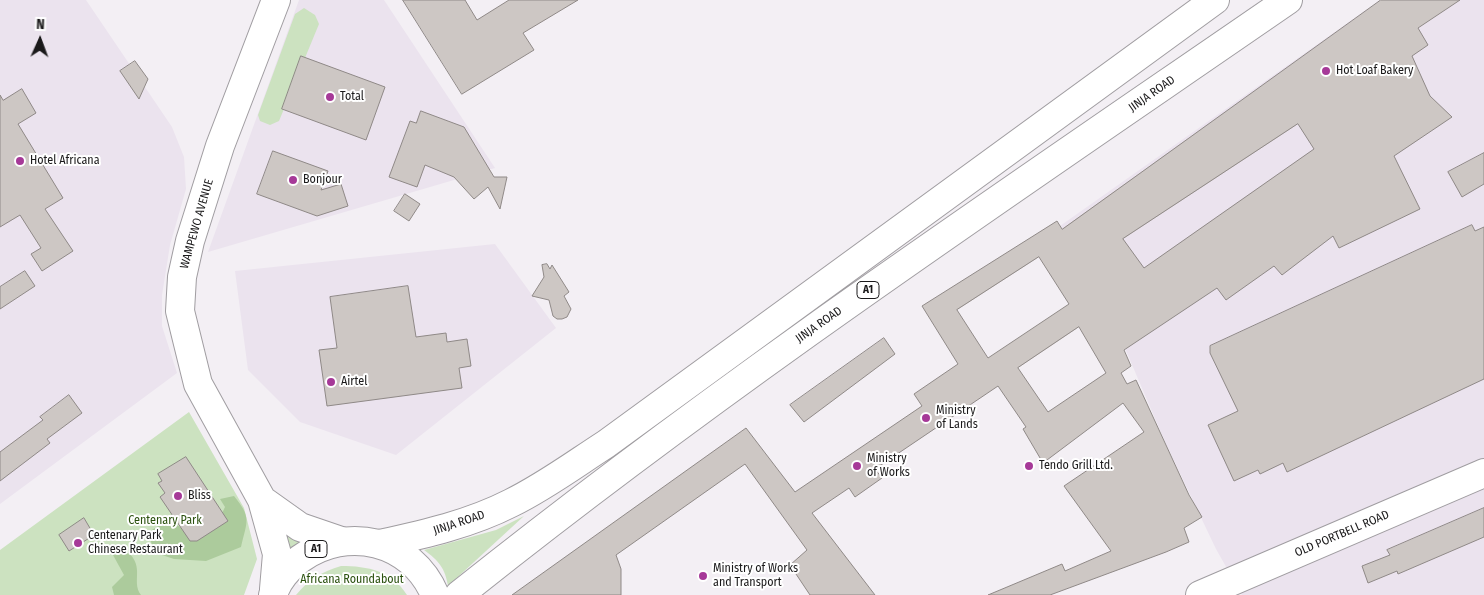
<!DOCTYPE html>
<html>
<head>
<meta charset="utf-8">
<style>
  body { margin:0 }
  #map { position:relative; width:1484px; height:595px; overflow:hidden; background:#f3eff4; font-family:"Fira Sans Condensed",sans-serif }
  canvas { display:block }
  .north { position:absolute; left:15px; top:15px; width:50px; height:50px; -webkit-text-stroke:4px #fff; paint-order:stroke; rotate:2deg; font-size:14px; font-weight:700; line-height:20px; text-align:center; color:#1a191a }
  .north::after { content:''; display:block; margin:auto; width:18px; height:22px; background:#1a191a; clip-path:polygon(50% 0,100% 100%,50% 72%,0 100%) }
</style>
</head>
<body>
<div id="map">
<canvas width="1484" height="595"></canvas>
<div class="north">N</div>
</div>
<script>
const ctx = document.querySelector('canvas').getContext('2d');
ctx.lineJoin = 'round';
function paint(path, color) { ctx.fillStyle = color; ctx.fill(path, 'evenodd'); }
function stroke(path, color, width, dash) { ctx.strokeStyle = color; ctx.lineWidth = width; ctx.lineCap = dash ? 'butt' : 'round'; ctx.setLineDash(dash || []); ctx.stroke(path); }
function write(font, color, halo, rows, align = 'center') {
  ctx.font = font + ' "Fira Sans Condensed",sans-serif'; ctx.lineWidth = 4; ctx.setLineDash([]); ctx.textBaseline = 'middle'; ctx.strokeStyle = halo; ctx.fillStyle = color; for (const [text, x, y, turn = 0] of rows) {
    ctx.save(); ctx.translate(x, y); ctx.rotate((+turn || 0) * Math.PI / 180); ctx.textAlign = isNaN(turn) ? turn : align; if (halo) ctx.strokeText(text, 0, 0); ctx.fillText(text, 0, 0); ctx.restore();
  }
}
const built = new Path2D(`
  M0 0H86L172 127 184 157 186 189 170 245 162 295V326L177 373 0 504Z
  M299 0H384L495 168 208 252Z
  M1380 0H1484V595H1242L1216 549 1165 442 1098 285 1060 226Z
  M495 244 556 328 396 455 300 422 248 370 235 271Z`);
const green = new Path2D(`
  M304 8 315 15 319 24 279 121 270 125 260 121 258 115 295 14Z
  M189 412 244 508 257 559 244 595H0V550Z
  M524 516 448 586C445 568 439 561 424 550L496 530Z
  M275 520 305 541 287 553Z
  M341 566C368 566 392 571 407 595H296C309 579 322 572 341 566Z`);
const forest = new Path2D(`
  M234 496C252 518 247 521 241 547L206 561 174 559 156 553 147 533 168 520 194 535 218 522 225 507 220 499Z
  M122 548C148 564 130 581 141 595H114L112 587 124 575 113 555Z`);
const building = new Path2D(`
  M403 0H465L477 20 509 0H578L523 33 534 50 462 94Z
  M1381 0H1460L1418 28 1428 45 1412 56 1430 96 1452 117 1394 156 1420 209 1339 248 1333 236 1282 275 1274 266 1226 300 1217 288 1124 350 1131 366 1121 373 1127 384 1136 380 1189 495 1202 517 1184 528 1189 542 1166 552 1050 595H988L1062 564 1065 571 1111 551 1064 486 1144 432 1123 403 1043 463 1023 429 1026 427 998 386 875 469 882 478 855 497 849 488 812 513 875 595H810L790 565 807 550 745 464 616 555 621 569V595H512L746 428 795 492 922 406 914 394 958 364 922 306 1057 221 1062 229ZM1298 124 1314 149 1144 268 1123 239ZM1039 257 1069 304 988 358 957 310ZM1079 327 1106 373 1048 412 1018 368Z
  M301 56 385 87 366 140 282 109Z
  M135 61 148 79 139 99 120 71Z
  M22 89 36 113 18 124 63 198 45 209 73 251 42 271 31 254 41 248 20 215 0 227V95L3 100Z
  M421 111 464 127 494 177H507L500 209 488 187 474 199 454 177 425 165 417 187 389 177 410 121 416 123Z
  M273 151 328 171 321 190 341 184 348 206 317 216 257 194Z
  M1484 153V184L1462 197 1448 172Z
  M405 194 420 204 409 221 394 211Z
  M1472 225 1475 231 1484 227V379L1287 472 1283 463 1260 474 1258 470 1234 481 1208 425 1238 411 1210 353V346Z
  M547 264 550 269 552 265 569 292 564 296 571 309 567 317 562 319H557L553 316 549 300 532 296 544 277 542 265Z
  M25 271 35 286 0 309V287Z
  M408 286 416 337 446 333 447 342 467 339 471 366 459 368 462 388 327 406 319 350 337 348 330 297Z
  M884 338 895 354 804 422 790 405Z
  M69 395 82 413 47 439 50 443 0 481V452L43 420 40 417Z
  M186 457 228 521 197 541H190L160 497 165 493 158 483 162 481 158 474Z
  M1484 508V537L1398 574 1397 571 1368 583 1362 566 1390 555 1387 550Z
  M84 518 94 535 69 551 59 535Z`);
const minor = new Path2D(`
  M262 500 300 527 341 541
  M274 589 277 554 262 500 198 384 180 311 182 277 190 241 220 146 276 0`);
const major = new Path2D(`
  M1200 595 1484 473`);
const highway = new Path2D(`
  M380 544C425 534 470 524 511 503 544 487 575 464 606 444L1215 0
  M273 595C277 581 289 567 300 559 347 525 412 540 435 595
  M459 595C725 382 1008 193 1288 0`);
const markers = [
  [1326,71,5,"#a63998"],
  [330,97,5,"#a63998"],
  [20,161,5,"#a63998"],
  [293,180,5,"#a63998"],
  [331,382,5,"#a63998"],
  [926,418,5,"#a63998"],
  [857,466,5,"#a63998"],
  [1029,466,5,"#a63998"],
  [178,496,5,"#a63998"],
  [78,543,5,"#a63998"],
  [703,576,5,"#a63998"]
];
const shields = [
  [868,290,22],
  [316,549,22]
];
const shieldNames = [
  ["A1",868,290],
  ["A1",316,549]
];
const poiNames = [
  ["Hot Loaf Bakery",1336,71],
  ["Total",340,97],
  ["Hotel Africana",30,161],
  ["Bonjour",303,180],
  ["Airtel",341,382],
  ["Ministry",936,411],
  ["of Lands",936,425],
  ["Ministry",867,459],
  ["of Works",867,473],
  ["Tendo Grill Ltd.",1039,466],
  ["Bliss",188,496],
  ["Centenary Park",88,536],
  ["Chinese Restaurant",88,550],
  ["Ministry of Works",713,569],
  ["and Transport",713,583]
];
const streetNames = [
  ["JINJA ROAD",1152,94,-35],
  ["WAMPEWO AVENUE",197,224,-74],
  ["JINJA ROAD",819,325,-35],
  ["JINJA ROAD",459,523,-18],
  ["OLD PORTBELL ROAD",1342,534,-23]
];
const parkNames = [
  ["Centenary Park",165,521],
  ["Africana Roundabout",352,580]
];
paint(built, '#ebe3ee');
paint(green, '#cce2c0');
paint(forest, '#accb9c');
paint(building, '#cdc7c4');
stroke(building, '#8f8987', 1);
stroke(minor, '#a09da1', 30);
stroke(major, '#a09da1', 30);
stroke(highway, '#a09da1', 30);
stroke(minor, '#fff', 28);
stroke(major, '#fff', 28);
stroke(highway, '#fff', 28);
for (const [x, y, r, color] of markers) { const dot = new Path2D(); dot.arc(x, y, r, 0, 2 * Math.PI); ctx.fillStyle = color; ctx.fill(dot); stroke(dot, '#fff', 2); }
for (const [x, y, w] of shields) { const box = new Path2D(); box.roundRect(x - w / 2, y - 8.5, w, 17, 4); ctx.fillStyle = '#fff'; ctx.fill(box); stroke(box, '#1a191a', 1); }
write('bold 11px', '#1a191a', null, shieldNames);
write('12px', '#1a191a', '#fff', poiNames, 'left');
write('12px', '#1a191a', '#fff', streetNames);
write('12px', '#2b510f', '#fff', parkNames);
</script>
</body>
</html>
